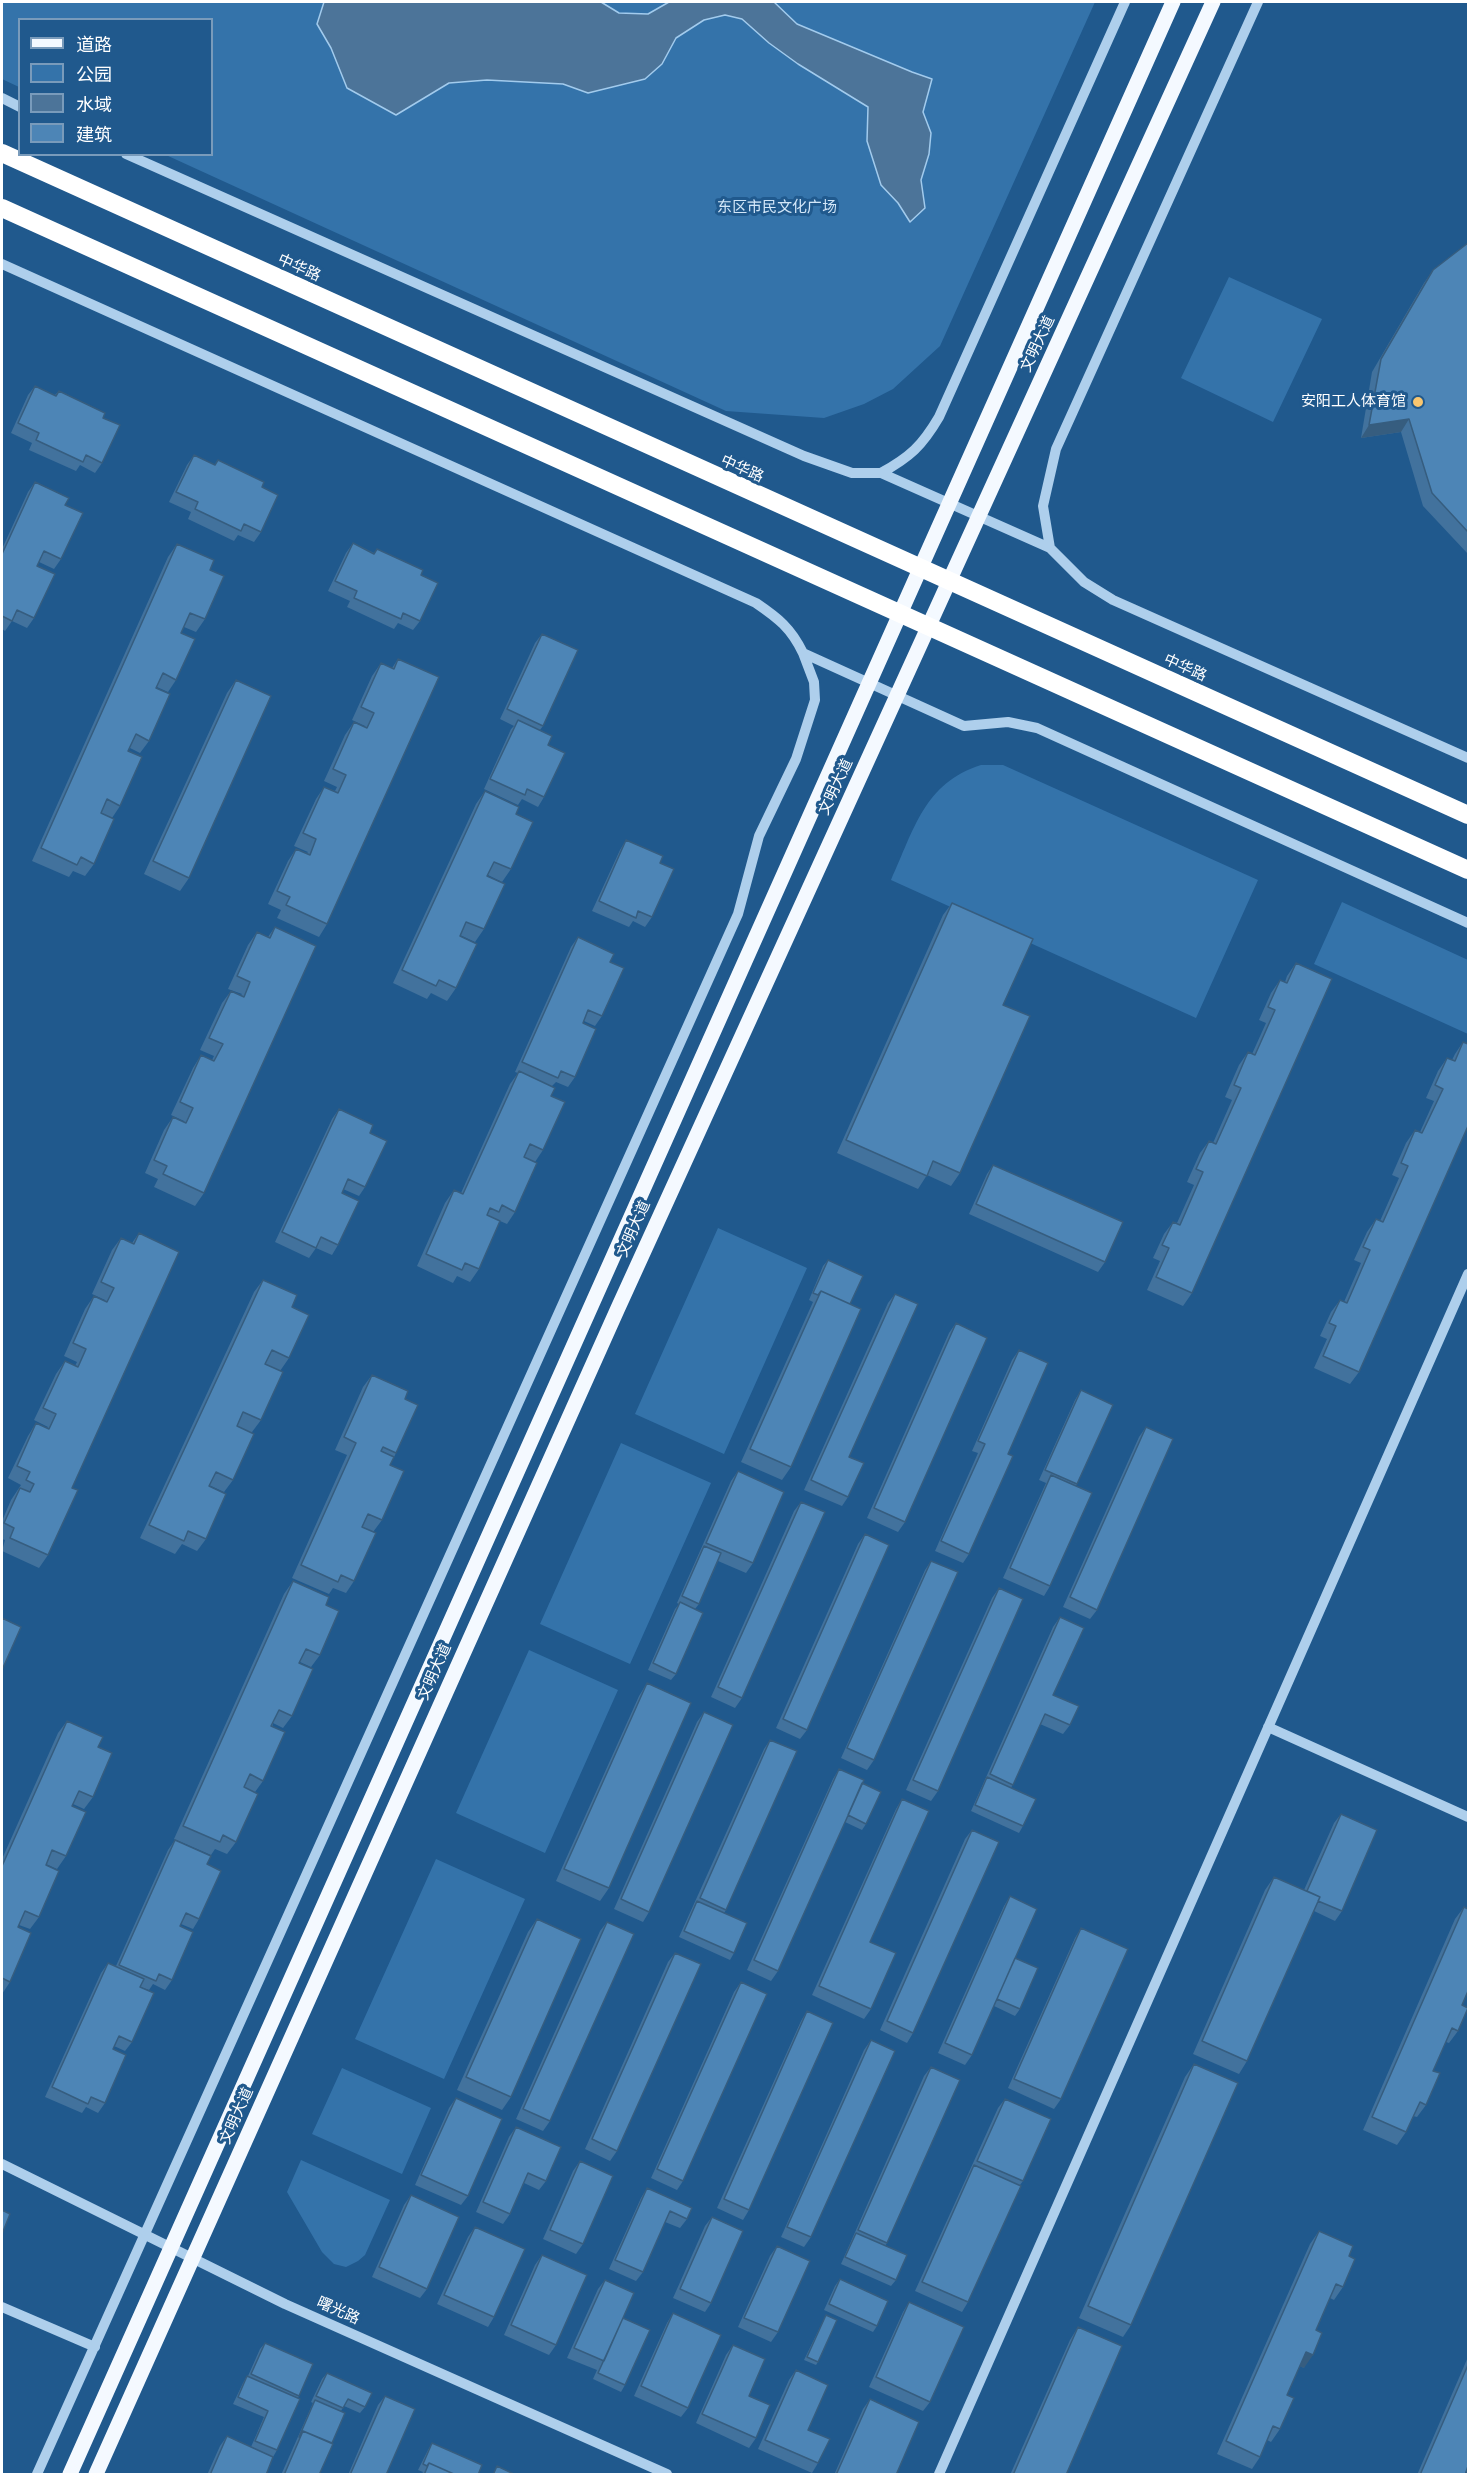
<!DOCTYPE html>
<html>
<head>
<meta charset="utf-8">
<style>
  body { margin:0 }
  #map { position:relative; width:1470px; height:2476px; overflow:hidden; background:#20598d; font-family:Manrope,"Noto Sans SC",sans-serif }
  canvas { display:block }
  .frame { position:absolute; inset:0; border:3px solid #fff; pointer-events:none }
  .legend { position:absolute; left:18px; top:18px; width:195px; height:138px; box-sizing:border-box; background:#20598d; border:2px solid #799bbb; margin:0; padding:8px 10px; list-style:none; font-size:18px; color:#fff }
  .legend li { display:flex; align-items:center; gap:12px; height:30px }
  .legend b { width:30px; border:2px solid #799bbb }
</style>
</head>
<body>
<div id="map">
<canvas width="1470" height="2476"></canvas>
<div class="frame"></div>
<ul class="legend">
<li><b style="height:8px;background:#f4f9ff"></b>道路</li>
<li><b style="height:16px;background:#3473aa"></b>公园</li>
<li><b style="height:16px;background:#4c7499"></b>水域</li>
<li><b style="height:16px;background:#4d85b6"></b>建筑</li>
</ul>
</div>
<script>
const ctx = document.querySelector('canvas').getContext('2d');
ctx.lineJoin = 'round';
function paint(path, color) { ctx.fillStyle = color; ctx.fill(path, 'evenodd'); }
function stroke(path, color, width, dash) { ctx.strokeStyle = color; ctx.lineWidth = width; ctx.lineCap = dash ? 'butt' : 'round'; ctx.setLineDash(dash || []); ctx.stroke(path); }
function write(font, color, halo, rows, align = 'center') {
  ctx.font = font + ' Manrope,"Noto Sans SC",sans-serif'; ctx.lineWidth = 6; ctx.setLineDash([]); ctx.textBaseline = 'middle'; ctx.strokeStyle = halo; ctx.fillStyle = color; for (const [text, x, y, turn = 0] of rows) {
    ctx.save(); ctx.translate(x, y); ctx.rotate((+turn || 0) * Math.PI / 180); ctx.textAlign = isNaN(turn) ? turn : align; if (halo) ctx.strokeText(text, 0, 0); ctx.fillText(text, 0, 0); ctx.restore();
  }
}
const green = new Path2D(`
  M2 2H1095L940 346 893 389 864 404 824 418 726 411 166 155 212 154V20H20L19 87 2 79Z
  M1229 277 1322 319 1273 422 1181 378Z
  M981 765H1003L1258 880 1196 1018 891 880C914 830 924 783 981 765Z
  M1342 902 1468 960V1034L1314 964Z
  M718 1228 807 1268 724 1454 635 1414Z
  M621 1443 711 1483 630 1664 540 1624Z
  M529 1650 618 1690 545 1853 456 1813Z
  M436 1859 525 1899 444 2079 355 2039Z
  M342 2068 431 2108 402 2174 312 2134Z
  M301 2160 390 2200 365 2255 358 2261 346 2267 334 2264 322 2252 287 2192Z`);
const water = new Path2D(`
  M324 2H601L619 13 648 14 669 2H774L797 24 912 72 932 79 923 112 931 133 929 154 921 180 925 208 910 222 898 203 881 185 867 141 868 107 798 64 769 43 742 19 725 15 704 20 676 38 662 64 645 79 588 93 563 84 487 80 449 83 396 115 347 88 331 48 317 24Z`);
const minor = new Path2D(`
  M2 98 20 107
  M126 154 804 456 852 473H881L1050 548 1084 582 1113 600 1468 758
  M2 264 756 603C778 618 791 628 803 653L964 726 1008 722 1037 728 1468 923
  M881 473C910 457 922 446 939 417L1125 2
  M1050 548 1043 506 1056 449 1258 2
  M1268 1727 1468 1817
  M2 2164 285 2304 667 2474
  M2 2307 95 2347
  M37 2474 738 914 759 836 796 759 815 700 814 682 803 653
  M939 2474 1468 1274`);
const major = new Path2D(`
  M70 2474 1173 2
  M96 2474 618 1308 1213 2`);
const highway = new Path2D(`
  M2 153 1468 815
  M2 208 1468 870`);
const wall = new Path2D(`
  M1468 243V554L1423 506 1401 432 1361 438 1372 372 1424 283 1433 270Z
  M35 386 55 395 59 391 103 418 102 463 95 473 80 465 76 471 29 450 32 443 11 433 28 395Z
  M194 455 214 465 218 460 262 487 261 532 254 542 238 535 234 541 188 519 191 512 169 502 187 465Z
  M35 482 65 505 61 559 54 569 39 562 37 566 34 618 27 628 12 621 5 631 2 629V549L28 492Z
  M353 543 374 553 377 549 421 575 420 621 413 630 398 623 394 629 347 607 350 601 328 591 346 553Z
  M177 544 210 570 205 619 196 632 184 627 181 633 176 680 168 692 157 687 149 741 140 753 130 748 128 751 120 806 112 818 94 864 85 876 73 871 69 877 32 861 168 557Z
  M542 634 543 726 540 730 548 745 544 797 538 807 522 799 518 805 484 789 511 729 514 726 500 719 535 643Z
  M398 659 327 924 319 937 277 918 281 910 268 904 288 861 296 849 307 853 308 852 294 846 316 799 324 787 335 791 337 787 324 781 345 735 354 722 365 727V726L352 720 372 676 381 663 392 668Z
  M236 680 189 878 180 891 144 874 227 693Z
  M485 791 516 814 511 869 502 882 488 875 484 929 475 942 460 935 456 988 447 1001 431 993 427 999 393 983 476 804Z
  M626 840 660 863 652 917 645 927 633 921 629 927 592 911 620 850Z
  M952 903 1003 1005 960 1173 951 1186 927 1175 918 1189 837 1153 943 915Z
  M275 927 204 1193 195 1206 154 1187 158 1179 145 1173 164 1130 173 1117 184 1122V1121L171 1115 193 1068 201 1055 212 1060 214 1056 200 1050 222 1003 231 991 241 995 242 994 228 989 248 945 257 932 268 937Z
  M578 937 610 962 602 1016 595 1026 584 1021 575 1077 568 1087 556 1082 552 1086 543 1150 535 1162 515 1212 507 1224 500 1221 479 1269 470 1282 457 1276 453 1283 417 1266 445 1203 454 1190 461 1193 510 1084 518 1073 515 1072 571 947Z
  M1296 963 1192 1293 1183 1306 1147 1290 1160 1261 1153 1258 1164 1234 1173 1222 1177 1223 1194 1185 1187 1182 1200 1153 1209 1141 1213 1143 1232 1100 1225 1097 1239 1065 1248 1052 1252 1054 1266 1023 1259 1020 1271 993 1280 980 1285 982 1287 976Z
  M1463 1042 1359 1372 1350 1384 1314 1368 1327 1339 1320 1336 1331 1312 1340 1300 1344 1302 1361 1263 1354 1260 1367 1232 1376 1219 1380 1221 1399 1178 1392 1175 1406 1143 1415 1130 1420 1132 1434 1101 1426 1098 1438 1071 1447 1058 1452 1060 1455 1054Z
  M339 1109 370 1133 365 1187 359 1196 343 1189 342 1193 338 1245 332 1255 316 1248 309 1258 275 1242 332 1119Z
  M993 1165 1105 1262 1098 1272 969 1214 987 1174Z
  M139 1233 72 1488 48 1555 39 1568 2 1551 5 1540 2 1539V1521L11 1500 21 1485 8 1478 28 1436 36 1423 47 1428 48 1427 34 1420 56 1374 65 1361 75 1366 77 1362 64 1356 85 1309 94 1296 105 1301V1300L92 1294 112 1250 121 1238 132 1243Z
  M828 1260 850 1304 791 1467 782 1480 741 1462 813 1302 809 1300 823 1266Z
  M263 1280 292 1307 289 1358 280 1371 261 1420 252 1432 233 1480 224 1492 209 1485 206 1539 197 1551 182 1544 175 1554 140 1538 254 1292Z
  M895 1294 849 1457 848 1497 842 1506 804 1490 888 1303Z
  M956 1323 905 1522 898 1532 867 1518 949 1333Z
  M1019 1350 1008 1454 969 1554 963 1563 935 1551 978 1453 972 1451 1012 1360Z
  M372 1375 405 1399 396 1453 390 1465 382 1520 373 1532 354 1581 346 1593 333 1588 329 1594 292 1578 347 1455 335 1450 363 1387Z
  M1081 1390 1077 1484 1076 1486 1050 1586 1044 1596 1003 1578 1046 1483 1039 1480 1075 1400Z
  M1146 1427 1097 1610 1090 1619 1063 1607 1139 1437Z
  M738 1471 753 1563 746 1573 718 1561 699 1604 695 1609 676 1674 671 1680 648 1670 675 1609 679 1604 677 1603 731 1481Z
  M801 1502 742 1698 735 1708 711 1697 794 1511Z
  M865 1534 807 1730 800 1739 776 1728 858 1544Z
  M931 1561 874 1760 867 1770 841 1758 925 1570Z
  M293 1581 326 1605 320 1655 311 1667 300 1662 292 1716 283 1728 273 1723 263 1781 255 1792 236 1842 227 1854 215 1849 211 1855 174 1839 284 1594Z
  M999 1588 938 1791 931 1801 906 1790 992 1598Z
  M1060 1617 1053 1695 1070 1725 1063 1734 1040 1724 1011 1788 1023 1826 1019 1833 971 1811 1053 1627Z
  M647 1683 609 1888 600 1901 556 1881 639 1696Z
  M704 1712 649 1912 643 1922 614 1909 697 1722Z
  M67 1721 98 1747 93 1797 84 1809 73 1804 66 1856 57 1869 46 1864 39 1917 30 1929 19 1925 18 1927 10 1982 2 1994V1859L58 1733Z
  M770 1740 726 1910 724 1913 734 1953 730 1960 679 1937 764 1749Z
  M839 1769 862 1783 866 1824 862 1830 845 1822 778 1971 771 1981 747 1970 833 1779Z
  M902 1799 870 1942 871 2009 864 2019 812 1995 896 1809Z
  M1341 1814 1342 1911 1335 1921 1314 1911 1247 2061 1239 2074 1193 2054 1265 1890 1274 1877 1304 1890 1334 1823Z
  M972 1830 913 2033 907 2043 880 2030 965 1839Z
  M175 1840 207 1864 199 1919 193 1929 181 1924 172 1980 165 1990 153 1984 149 1990 140 1987 132 2042 125 2051 114 2046 113 2049 105 2103 98 2113 86 2107 82 2113 45 2097 101 1973 108 1963 116 1966 168 1850Z
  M1010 1896 1020 2009 1015 2016 994 2006 972 2055 965 2065 938 2053 1004 1906Z
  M1464 1907 1462 2005 1458 2031 1449 2043 1446 2042 1433 2071 1426 2105 1417 2117 1413 2116 1406 2132 1397 2145 1363 2130 1455 1919Z
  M537 1919 511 2097 502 2110 457 2090 528 1932Z
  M607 1922 550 2121 543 2131 516 2119 600 1931Z
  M1081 1928 1061 2099 1054 2109 1008 2088 1075 1938Z
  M675 1953 617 2151 610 2161 585 2149 668 1962Z
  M741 1982 683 2181 677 2190 651 2178 734 1992Z
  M807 2011 749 2210 743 2220 717 2208 801 2021Z
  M871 2040 811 2237 804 2247 781 2237 864 2050Z
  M1194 2064 1131 2325 1123 2337 1079 2318 1185 2077Z
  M931 2067 887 2243 885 2246 896 2280 891 2286 841 2264 924 2076Z
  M456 2098 468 2196 461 2205 415 2185 449 2108Z
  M1005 2099 1023 2181 1020 2185 968 2302 962 2312 915 2291 998 2108Z
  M516 2127 546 2181 539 2190 524 2183 510 2214 503 2224 476 2212 509 2137Z
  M580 2161 583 2244 576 2254 543 2239 573 2171Z
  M647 2188 687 2219 680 2228 665 2222 643 2272 636 2281 609 2269 641 2198Z
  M411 2195 427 2289 420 2298 372 2277 404 2205Z
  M712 2217 711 2303 705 2312 673 2298 705 2226Z
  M475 2227 494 2317 488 2327 437 2304 468 2237Z
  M1319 2231 1349 2256 1343 2287 1334 2300 1330 2298 1316 2330 1304 2368 1300 2366 1287 2395 1280 2429 1271 2442 1267 2440 1260 2457 1252 2469 1217 2454 1310 2244Z
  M777 2246 778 2332 771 2342 738 2327 770 2256Z
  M542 2255 556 2345 549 2355 504 2335 535 2265Z
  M840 2279 877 2326 873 2332 824 2310 835 2286Z
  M605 2280 623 2318 625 2385 621 2392 593 2379 597 2370 567 2358 598 2289Z
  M909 2302 930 2402 923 2411 869 2387 903 2312Z
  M673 2313 688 2408 681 2417 634 2396 667 2323Z
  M826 2315 818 2362 816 2365 804 2360Z
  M1078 2327 1066 2475H1010L1070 2340Z
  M265 2343 299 2396 277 2450 273 2457 251 2447 264 2417 233 2404 243 2383 247 2376H248L260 2349Z
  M733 2345 749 2396 756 2438 749 2448 696 2423 726 2355Z
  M1468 2357V2466L1465 2475H1417Z
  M796 2370 808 2430 818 2463 812 2473 758 2449 789 2380Z
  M327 2373 365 2407 360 2413 344 2406 341 2411 332 2443 319 2475H281L313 2403 311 2402 322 2379Z
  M385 2396 386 2475H348L378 2405Z
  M870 2399 896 2475H834L863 2409Z
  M227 2436 266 2475H207L220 2446Z
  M432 2443 478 2475H421L423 2472 418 2470 428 2450Z`);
const shadedWall = new Path2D(`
  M1409 419 1401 432 1361 438 1369 425Z
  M1306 2352 1313 2355 1304 2368 1297 2365Z`);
const building = new Path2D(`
  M1468 243V532L1432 493 1409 419 1369 425 1381 359 1433 270Z
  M35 386 56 396 59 391 105 413 103 418 120 425 102 463 86 455 83 462 36 440 39 433 18 423Z
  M194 455 215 465 218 460 264 482 262 487 278 495 261 532 244 524 241 531 195 509 198 502 176 492Z
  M35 482 69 498 65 505 83 513 61 559 44 551 37 566 55 574 34 618 17 610 12 621 2 616V554Z
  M353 543 374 554 377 549 423 570 421 575 438 583 420 621 403 613 401 619 354 598 357 591 335 581Z
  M177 544 214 560 210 570 224 576 205 619 190 613 181 633 195 639 176 680 163 673 156 688 170 694 149 741 136 734 128 751 142 757 120 806 107 799 101 813 114 819 94 864 81 857 77 865 41 848Z
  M542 634 578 650 543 726 507 709Z
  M398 659 439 677 327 924 286 905 290 897 277 891 296 849 310 855 316 839 303 833 324 787 338 793 346 775 333 769 354 722 367 728 374 713 361 707 381 663 394 669Z
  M236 680 271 696 189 878 153 861Z
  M518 720 552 736 548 745 565 753 544 797 527 789 525 795 490 779Z
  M485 791 519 807 516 814 533 822 511 869 494 862 487 876 505 884 484 929 466 922 460 936 477 944 456 988 439 980 436 986 402 970Z
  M626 840 663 856 660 863 674 869 652 917 638 911 636 918 599 901Z
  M952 903 1033 939 1003 1005 1030 1016 960 1173 933 1161 927 1176 846 1140Z
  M275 927 316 946 204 1193 163 1174 167 1166 154 1160 173 1117 186 1123 193 1108 180 1102 201 1055 214 1061 223 1044 209 1038 231 991 244 997 250 982 237 976 257 932 270 938Z
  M578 937 614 954 610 962 624 968 602 1016 588 1010 583 1023 596 1029 575 1077 561 1071 558 1078 522 1062Z
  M1296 963 1332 979 1192 1293 1156 1277 1169 1248 1162 1245 1173 1222 1180 1225 1203 1172 1196 1169 1209 1141 1216 1144 1241 1088 1234 1085 1248 1052 1255 1055 1275 1010 1268 1007 1280 980 1287 983Z
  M1463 1042 1468 1044V1126L1359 1372 1323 1356 1336 1326 1329 1323 1340 1300 1347 1303 1370 1250 1363 1247 1376 1219 1383 1222 1408 1166 1401 1163 1415 1130 1422 1133 1443 1089 1435 1085 1447 1058 1455 1061Z
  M519 1071 555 1088 551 1096 565 1102 543 1150 530 1144 524 1157 537 1163 515 1212 502 1205 499 1212 490 1208 487 1215 500 1221 479 1269 465 1263 462 1270 426 1254 454 1190 463 1194Z
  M339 1109 373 1125 370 1133 387 1141 365 1187 348 1179 342 1193 359 1201 338 1245 321 1237 316 1248 282 1232Z
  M993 1165 1123 1222 1105 1262 976 1204Z
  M139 1233 179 1252 72 1488 78 1490 48 1555 10 1538 14 1528 4 1523 20 1488 30 1492 34 1484 26 1480 30 1472 17 1466 36 1423 49 1429 56 1414 43 1408 65 1361 78 1367 86 1349 73 1343 94 1296 107 1302 114 1288 101 1282 121 1238 134 1244Z
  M828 1260 863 1276 850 1304 821 1291 818 1295 813 1293Z
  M263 1280 297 1295 292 1307 309 1315 289 1358 272 1350 265 1364 283 1372 261 1420 243 1412 237 1426 254 1434 233 1480 216 1472 209 1486 226 1494 206 1539 188 1531 184 1541 149 1525Z
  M821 1291 861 1309 791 1467 750 1449Z
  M895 1294 918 1304 849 1457 864 1463 848 1497 811 1480Z
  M956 1323 987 1338 905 1522 874 1508Z
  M1019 1350 1048 1363 1008 1454 1013 1456 969 1554 941 1541 985 1444 978 1441Z
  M372 1375 408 1391 405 1399 418 1405 396 1453 383 1447 381 1451 394 1457 390 1465 404 1471 382 1520 368 1514 362 1527 376 1533 354 1581 341 1575 338 1582 301 1565 356 1443 344 1437Z
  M1081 1390 1113 1405 1077 1484 1045 1470Z
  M1146 1427 1173 1439 1097 1610 1070 1597Z
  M738 1471 784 1492 753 1563 706 1543Z
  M1051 1475 1092 1493 1050 1586 1010 1568Z
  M801 1502 825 1512 742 1698 718 1687Z
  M865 1534 889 1545 807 1730 783 1719Z
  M704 1546 721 1553 699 1604 682 1596Z
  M931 1561 958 1572 874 1760 847 1748Z
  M293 1581 329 1597 326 1605 339 1611 320 1655 306 1649 299 1663 313 1669 292 1716 279 1710 271 1726 285 1732 263 1781 250 1774 244 1787 258 1794 236 1842 223 1835 220 1842 183 1826Z
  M999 1588 1023 1599 938 1791 913 1780Z
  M680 1602 703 1613 676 1674 653 1663Z
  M1060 1617 1084 1628 1053 1695 1079 1706 1070 1725 1045 1714 1013 1785 990 1774Z
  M2 1618 21 1627 2 1670Z
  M647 1683 691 1703 609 1888 564 1869Z
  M704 1712 733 1725 649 1912 621 1899Z
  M67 1721 103 1737 98 1747 112 1753 93 1797 79 1791 72 1806 86 1812 66 1856 52 1850 46 1865 59 1871 39 1917 25 1911 18 1927 31 1933 10 1982 2 1978V1866Z
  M770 1740 797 1751 726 1910 700 1898Z
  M839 1769 864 1780 778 1971 754 1960Z
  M987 1777 1036 1799 1023 1826 975 1805Z
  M862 1783 881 1792 866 1824 848 1815Z
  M902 1799 929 1811 870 1942 896 1953 871 2009 819 1986Z
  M1341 1814 1377 1830 1342 1911 1318 1901 1320 1897 1307 1891Z
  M972 1830 999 1842 913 2033 887 2021Z
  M175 1840 211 1856 207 1864 221 1871 199 1919 186 1913 180 1926 193 1932 172 1980 159 1974 156 1981 119 1965Z
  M1274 1877 1320 1897 1247 2061 1202 2041Z
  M1010 1896 1037 1909 972 2055 945 2043Z
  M697 1901 747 1923 734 1953 684 1931Z
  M1464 1907 1468 1909V1991L1462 2005 1468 2008 1458 2031 1452 2028 1433 2071 1440 2073 1426 2105 1420 2102 1406 2132 1372 2117Z
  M537 1919 581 1939 511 2097 466 2077Z
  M607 1922 634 1934 550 2121 523 2109Z
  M1081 1928 1128 1949 1061 2099 1014 2079Z
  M675 1953 701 1964 617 2151 592 2139Z
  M1015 1958 1038 1968 1020 2009 997 1999Z
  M108 1963 144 1979 140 1987 154 1993 132 2042 119 2036 113 2049 126 2055 105 2103 91 2097 88 2104 52 2087Z
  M741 1982 767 1994 683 2181 657 2169Z
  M807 2011 833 2023 749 2210 724 2199Z
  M871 2040 895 2051 811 2237 787 2227Z
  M1194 2064 1238 2083 1131 2325 1088 2306Z
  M931 2067 960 2080 887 2243 858 2230Z
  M456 2098 502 2119 468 2196 421 2175Z
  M1005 2099 1051 2119 1023 2181 977 2161Z
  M516 2127 561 2147 546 2181 528 2173 510 2214 483 2202Z
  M580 2161 613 2176 583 2244 550 2230Z
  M974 2165 1021 2186 968 2302 922 2282Z
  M647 2188 692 2208 687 2219 670 2211 643 2272 615 2260Z
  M411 2195 459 2217 427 2289 379 2267Z
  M2 2210 10 2214 2 2234Z
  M712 2217 743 2231 711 2303 680 2289Z
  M475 2227 525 2249 494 2317 444 2295Z
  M1319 2231 1353 2246 1349 2256 1355 2259 1343 2287 1336 2284 1316 2330 1322 2333 1313 2355 1306 2352 1287 2395 1294 2398 1280 2429 1273 2426 1260 2457 1226 2441Z
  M856 2233 907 2255 896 2280 845 2257Z
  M777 2246 810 2261 778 2332 744 2318Z
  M542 2255 587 2275 556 2345 511 2325Z
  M840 2279 888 2301 877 2326 829 2304Z
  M605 2280 634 2293 604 2361 574 2348Z
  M909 2302 964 2327 930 2402 876 2377Z
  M673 2313 721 2335 688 2408 641 2386Z
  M826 2315 837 2320 818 2362 807 2357Z
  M623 2318 650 2330 625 2385 598 2373Z
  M1078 2327 1122 2346 1066 2475H1013Z
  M265 2343 313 2364 299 2396 251 2374Z
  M733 2345 765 2359 749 2396 770 2405 756 2438 702 2414Z
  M1468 2365V2466L1465 2475H1420Z
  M796 2370 828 2385 808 2430 830 2439 818 2463 765 2440Z
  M327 2373 372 2393 365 2407 348 2399 343 2408 316 2396Z
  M247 2376 300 2399 277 2450 255 2441 268 2411 238 2397Z
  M385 2396 415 2409 386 2475H350Z
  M870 2399 919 2422 896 2475H836Z
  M315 2400 345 2413 332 2443 303 2431 299 2437Z
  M303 2431 333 2444 319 2475H284Z
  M227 2436 273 2457 266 2475H210Z
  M432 2443 482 2465 478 2475H456L429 2463 427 2466 423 2464Z
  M429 2463 456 2475H424Z
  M497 2466 516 2475H493Z`);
const markers = [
  [1418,402,6,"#f9c66f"]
];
const parkNames = [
  ["东区市民文化广场",777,208]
];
const streetNames = [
  ["中华路",299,268,24],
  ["文明大道",1038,344,-65],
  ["中华路",742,469,24],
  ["中华路",1185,668,24],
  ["文明大道",836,787,-65],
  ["文明大道",634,1229,-66],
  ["文明大道",435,1672,-66],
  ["文明大道",237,2116,-66],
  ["曙光路",338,2311,24]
];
const poiNames = [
  ["安阳工人体育馆",1406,402]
];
paint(green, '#3473aa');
paint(water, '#4c7499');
stroke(water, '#a2cbed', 1.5);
stroke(minor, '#aecfec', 10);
stroke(major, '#f4f9ff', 15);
stroke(highway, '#fff', 18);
paint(wall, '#42729d');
paint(shadedWall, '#365d7f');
paint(building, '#4d85b6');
stroke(building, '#365d7f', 1.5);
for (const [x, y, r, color] of markers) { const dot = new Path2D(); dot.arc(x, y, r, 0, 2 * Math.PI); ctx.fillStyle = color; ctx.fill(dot); stroke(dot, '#20598d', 2); }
write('15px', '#d3e7f9', '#20598d', parkNames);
write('15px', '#fff', '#20598d', streetNames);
write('15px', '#fff', '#20598d', poiNames, 'right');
</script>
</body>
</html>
